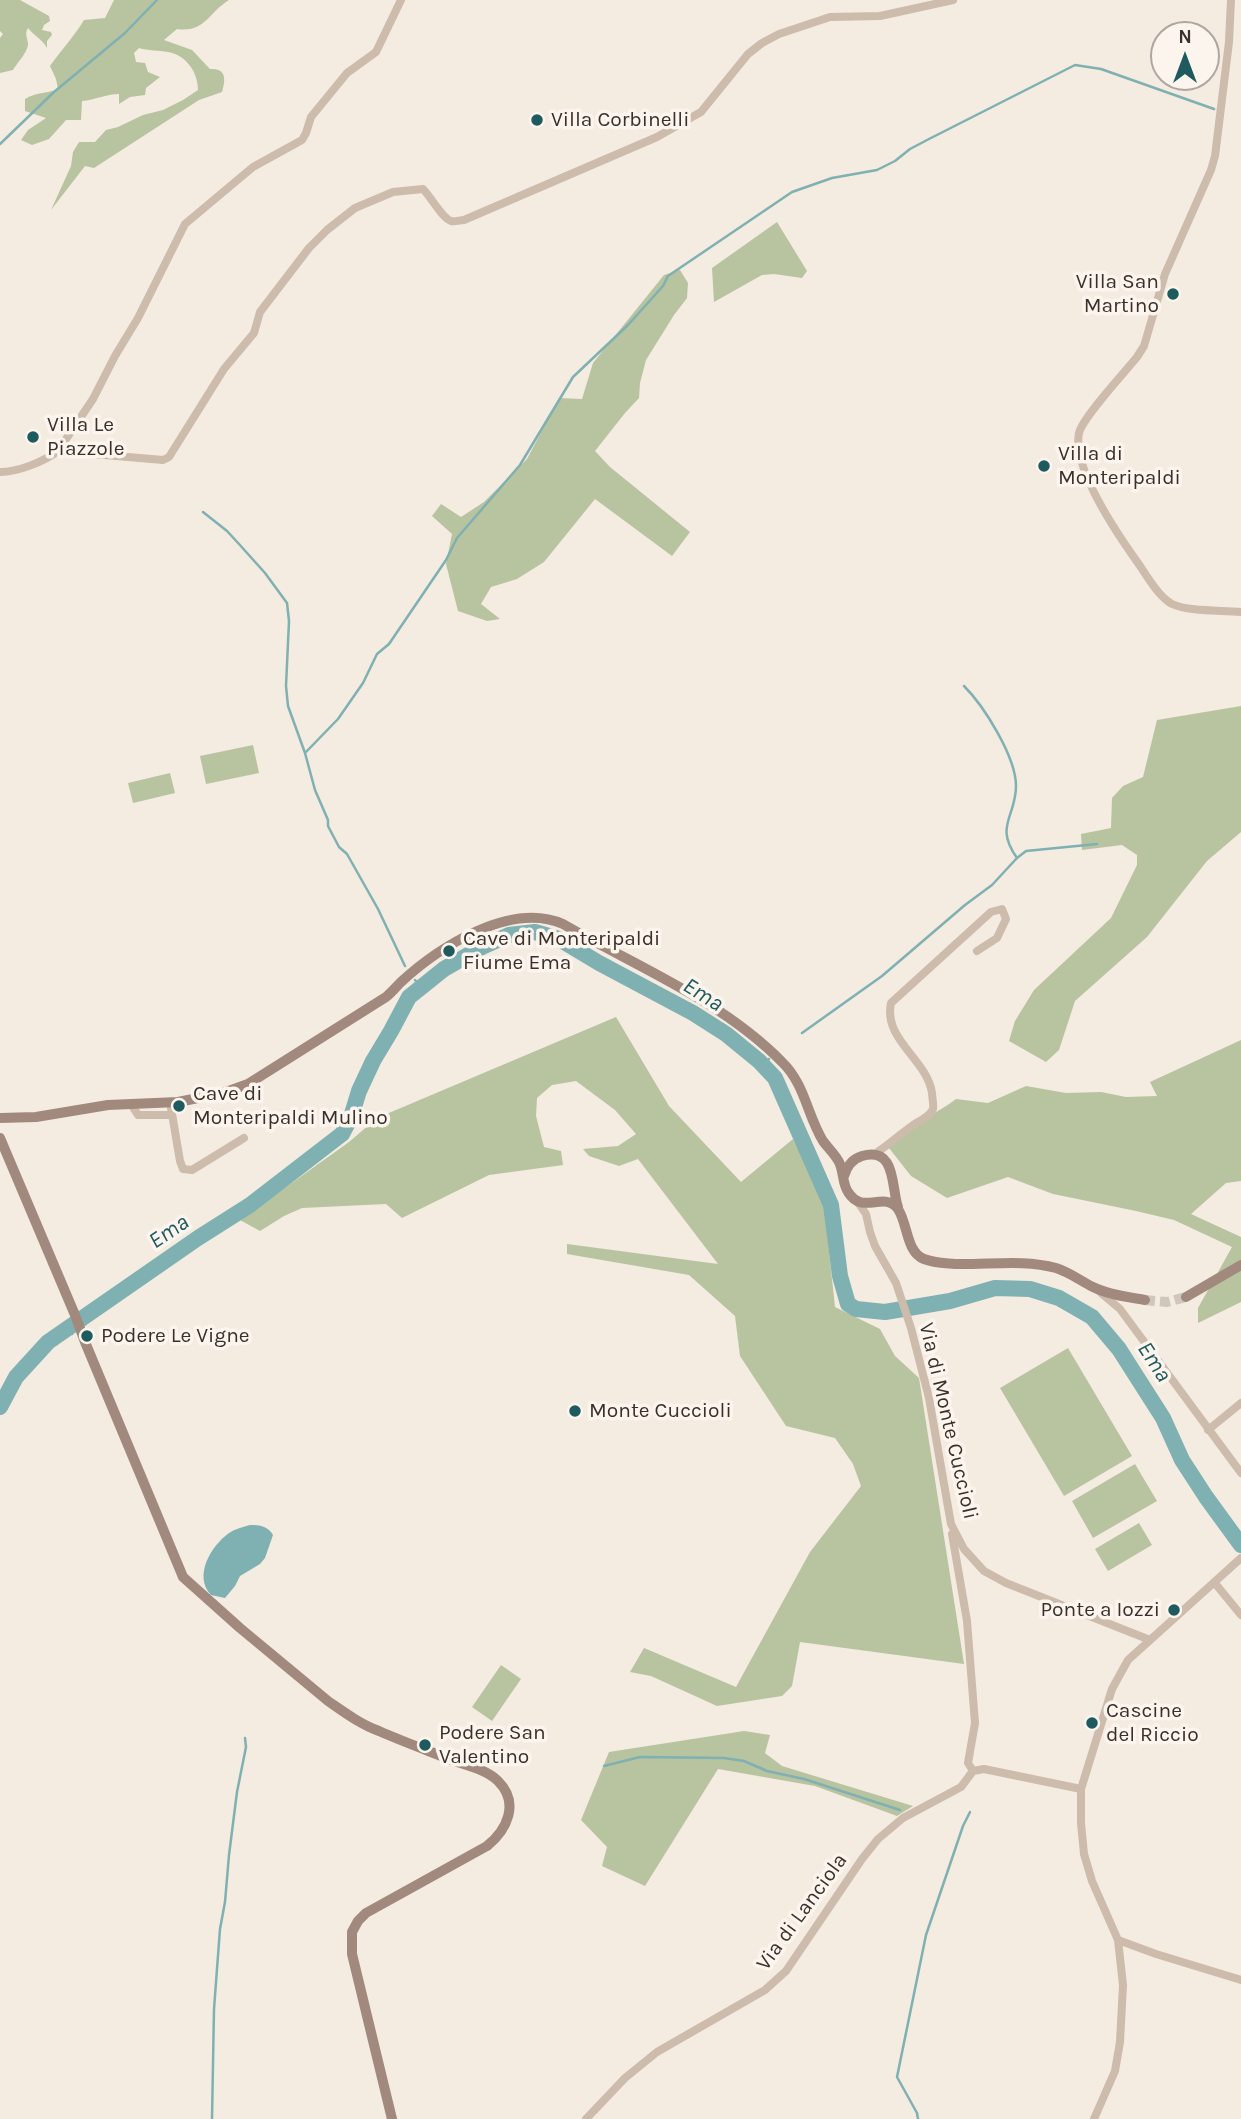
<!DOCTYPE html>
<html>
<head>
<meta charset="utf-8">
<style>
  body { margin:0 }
  #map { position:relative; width:1241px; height:2119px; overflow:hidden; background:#f4ebe1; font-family:Karla,sans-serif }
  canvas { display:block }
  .north { position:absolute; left:1150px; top:21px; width:70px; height:70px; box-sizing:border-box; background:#fbf5ee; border:2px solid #aea6a0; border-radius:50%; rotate:0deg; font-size:19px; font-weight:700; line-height:28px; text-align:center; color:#3b302b }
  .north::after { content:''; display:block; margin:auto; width:24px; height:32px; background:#1f5a5e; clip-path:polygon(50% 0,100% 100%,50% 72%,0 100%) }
</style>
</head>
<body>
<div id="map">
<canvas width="1241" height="2119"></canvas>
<div class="north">N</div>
</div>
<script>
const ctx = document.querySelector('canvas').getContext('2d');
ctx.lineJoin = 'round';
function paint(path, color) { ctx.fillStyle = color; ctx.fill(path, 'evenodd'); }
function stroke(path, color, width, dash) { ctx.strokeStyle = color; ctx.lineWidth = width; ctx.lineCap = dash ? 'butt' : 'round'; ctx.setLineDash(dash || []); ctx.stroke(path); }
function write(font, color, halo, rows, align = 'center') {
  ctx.font = font + ' Karla,sans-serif'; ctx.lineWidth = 7; ctx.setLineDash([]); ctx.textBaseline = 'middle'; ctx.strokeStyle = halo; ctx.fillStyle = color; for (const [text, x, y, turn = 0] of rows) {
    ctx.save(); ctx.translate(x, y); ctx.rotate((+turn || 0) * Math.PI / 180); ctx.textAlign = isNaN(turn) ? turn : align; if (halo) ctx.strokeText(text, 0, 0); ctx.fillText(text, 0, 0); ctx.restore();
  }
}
const green = new Path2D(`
  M0 0H20L49 16 50 21 44 25 42 30 51 32 52 35 47 41V48C42 39 33 35 28 28 24 35 28 37 28 45 27 53 17 63 13 70L0 73V38L3 34 0 31Z
  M114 0H229C208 13 205 33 177 29L164 40 192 50 210 69C226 68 226 79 222 92L199 100 94 168 85 166 51 210 71 166 73 152 79 142H95L106 130 118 127 143 115 163 110 183 100 198 90C198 72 186 55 168 52 158 50 149 51 139 48L134 53 136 62 145 63 148 72 160 77 146 88 145 95 130 97 119 104V94C106 94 95 100 82 101L81 120H66L49 139 32 145 21 140 28 130 46 118 25 111V99C36 92 46 94 58 89L56 79 50 66C61 50 74 37 84 20L105 18Z
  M777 222 807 271 802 278 774 274 762 275 714 302 712 268Z
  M680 270 688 283 687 298 674 315 646 360 640 383 639 398 625 413 595 451 610 467 690 532 672 556 595 499 544 562 517 579 491 587 481 604 500 619 487 621 458 611 446 564 452 534 432 516 441 504 461 517 484 502 527 459 559 398 582 399 593 363 664 275Z
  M1241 706V832L1207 861 1147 937 1075 1001 1059 1050 1046 1062 1009 1041 1015 1021 1034 990 1111 918 1137 865V855L1122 845 1082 850 1081 834 1111 828 1112 798 1123 786 1143 777 1157 720Z
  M253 745 259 773 206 784 200 756Z
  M170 773 175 793 133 803 128 783Z
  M616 1017 669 1106 741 1182 793 1139 823 1196 835 1307 880 1329 895 1356 919 1378 964 1664 800 1642 792 1686 782 1696 717 1706 651 1676 630 1672 644 1648 736 1687 810 1552 861 1486 853 1464 835 1438 786 1426 740 1356 735 1316 689 1275 567 1254V1244L718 1264 638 1159 619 1166 589 1156 583 1149 618 1146 636 1134 615 1110 576 1081 552 1085 537 1098 536 1116 544 1147 561 1151 563 1165 489 1175 402 1218 386 1204 302 1208 284 1216 260 1231 240 1220 349 1142 377 1118Z
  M1241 1040V1181L1226 1183 1191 1214 1241 1237V1302L1198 1323V1308L1232 1247 1174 1220 1136 1211 1053 1194 1008 1177 947 1198 911 1176 889 1148C903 1125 935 1116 956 1099L988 1103 1026 1086 1066 1093 1101 1092 1126 1097 1157 1096 1150 1082Z
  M1068 1348 1132 1456 1064 1496 1000 1388Z
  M1135 1464 1157 1501 1093 1538 1072 1501Z
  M1139 1523 1152 1545 1108 1571 1095 1549Z
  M501 1665 521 1679 492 1721 472 1707Z
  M744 1731 770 1735 765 1753 782 1766 913 1806 897 1816 815 1786 718 1769 645 1886 602 1866 607 1847 581 1820 609 1752Z`);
const water = new Path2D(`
  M250 1525C260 1525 268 1526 273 1535L265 1558 260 1564 240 1576 235 1586 225 1598 211 1595C193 1576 211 1546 229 1533 235 1529 243 1527 250 1525Z`);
const stream = new Path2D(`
  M0 144 54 92 125 33 157 0
  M203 512 227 531 239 544 265 573 287 603 289 621 286 686 288 706 305 753 315 790 328 820V826L339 847 347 854 378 909 405 966
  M964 686C984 706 1016 757 1016 786 1016 817 994 826 1017 858
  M305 753 338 719 363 683 377 654 389 644 446 560 457 538 520 465 573 377 628 325 663 286 668 276 792 192 832 178 877 170 895 161 910 149 929 139 1075 65 1101 69 1214 109
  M415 980 421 987
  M802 1033 882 976 965 905 992 885 1017 858 1026 851 1097 844
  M762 1064 769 1059
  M69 1327 72 1334
  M604 1766 640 1757 724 1758 744 1761 767 1771 804 1779 900 1810
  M212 2119 214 2009 220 1929 225 1902 229 1855 237 1792 246 1747 245 1738
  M918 2119 917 2113 897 2077 926 1935 963 1826 970 1812`);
const river = new Path2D(`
  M0 1407 16 1377 48 1342 198 1238 250 1205 342 1134 351 1117 359 1091 373 1061 391 1031 409 997 444 969 482 947 509 935 535 932 559 939 599 963 693 1013 726 1034 759 1061 775 1078 831 1205 840 1276 848 1304 856 1309 885 1312 950 1301 995 1288 1030 1289 1059 1298 1092 1317 1119 1349 1163 1418 1182 1460 1206 1497 1241 1545`);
const secondaryTunnel = new Path2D(`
  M1145 1300 1167 1302 1186 1297`);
const street = new Path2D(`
  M1231 0 1229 42 1215 156 1211 170 1165 274 1144 346 1137 357C1125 372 1082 418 1079 433 1072 468 1118 535 1138 563 1147 576 1158 596 1172 604 1189 612 1222 610 1241 612
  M58 451 163 460 169 457 224 369 254 333 260 312 309 248 327 230 355 208 393 192 423 189C431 197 442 218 451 221 455 222 460 220 464 220L657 137 701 112 748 54 762 43 779 34 830 17 880 16 953 0
  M0 472C18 472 43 462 58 451L93 399 115 356 138 318 185 224 253 167 302 140 306 133 311 117 347 73 376 52 401 0
  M170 1102 180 1161 183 1169 192 1170 244 1138
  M131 1104 138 1115H172
  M873 1155C889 1145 901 1133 916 1123 922 1120 930 1116 933 1109 934 1105 932 1098 932 1093 927 1059 883 1040 891 1003L991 912 1002 909 1006 919 997 938 977 951
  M857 1201 866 1214 870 1232 875 1246 896 1283 911 1328 929 1398 951 1524 964 1549 984 1571 1006 1583 1150 1640
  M1101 1293 1120 1309 1241 1473
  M1208 1430 1241 1403
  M952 1534 967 1621 975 1723 968 1763 973 1771
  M1214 1582 1241 1615
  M1118 1940 1156 1954 1241 1980
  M586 2119 625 2078 657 2052 765 1990 786 1971 862 1859 878 1839 903 1818 961 1787 973 1771 984 1769 1081 1789
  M1094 2119 1115 2071 1120 2042 1123 1985 1118 1940 1092 1881 1084 1854 1081 1823V1789L1112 1689 1128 1660 1241 1558`);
const secondary = new Path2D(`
  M0 1118 36 1117 108 1105 178 1102 223 1093 248 1084 386 997C392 992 396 987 401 982 439 947 511 901 563 924 637 967 721 1000 782 1062 805 1084 807 1115 823 1141 828 1148 835 1154 839 1162 844 1172 842 1183 848 1192 863 1216 884 1190 898 1209 908 1224 906 1252 924 1259 934 1263 945 1263 955 1264 988 1265 1024 1259 1056 1268 1069 1272 1081 1281 1093 1287 1109 1295 1128 1297 1145 1300
  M0 1138 75 1315 85 1342 183 1577 240 1628 328 1701C344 1712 360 1724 379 1731 404 1742 429 1751 454 1761 469 1766 487 1770 498 1781 520 1803 507 1830 487 1846L366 1913 358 1921 352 1932V1954L392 2119
  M844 1176C847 1166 852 1159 862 1156 897 1146 891 1188 898 1207
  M1186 1297 1241 1265`);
const markers = [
  [537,120,7,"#1f5a5e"],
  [1173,294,7,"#1f5a5e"],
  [33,437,7,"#1f5a5e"],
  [1044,466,7,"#1f5a5e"],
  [449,951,7,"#1f5a5e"],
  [179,1106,7,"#1f5a5e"],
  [87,1336,7,"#1f5a5e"],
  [575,1411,7,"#1f5a5e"],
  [1174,1610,7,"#1f5a5e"],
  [1092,1723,7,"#1f5a5e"],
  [425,1745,7,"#1f5a5e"]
];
const poiNames = [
  ["Villa Corbinelli",551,120],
  ["Villa San",1159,282,"right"],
  ["Martino",1159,306,"right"],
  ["Villa Le",47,425],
  ["Piazzole",47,449],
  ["Villa di",1058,454],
  ["Monteripaldi",1058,478],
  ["Cave di Monteripaldi",463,939],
  ["Fiume Ema",463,963],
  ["Cave di",193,1094],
  ["Monteripaldi Mulino",193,1118],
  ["Podere Le Vigne",101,1336],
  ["Monte Cuccioli",589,1411],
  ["Ponte a Iozzi",1160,1610,"right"],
  ["Cascine",1106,1711],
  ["del Riccio",1106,1735],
  ["Podere San",439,1733],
  ["Valentino",439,1757]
];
const streetNames = [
  ["Via di Monte Cuccioli",948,1421,77],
  ["Via di Lanciola",802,1912,-54]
];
const waterNames = [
  ["Ema",703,995,32],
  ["Ema",169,1232,-34],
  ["Ema",1154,1362,57]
];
paint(green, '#b8c4a0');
paint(water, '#7fb0b2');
stroke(stream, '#7fb0b2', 2.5);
stroke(river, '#7fb0b2', 16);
stroke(secondaryTunnel, '#cfc6bd', 10, [10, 5]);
stroke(street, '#cdbbac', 8);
stroke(secondary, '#a18a7d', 10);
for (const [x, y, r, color] of markers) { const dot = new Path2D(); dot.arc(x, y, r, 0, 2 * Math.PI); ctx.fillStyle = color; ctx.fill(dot); stroke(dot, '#fbf5ee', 2.5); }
write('21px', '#3b302b', '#fbf5ee', poiNames, 'left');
write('21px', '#3b302b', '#fbf5ee', streetNames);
write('italic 23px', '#1f5a5e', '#fbf5ee', waterNames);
</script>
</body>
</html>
